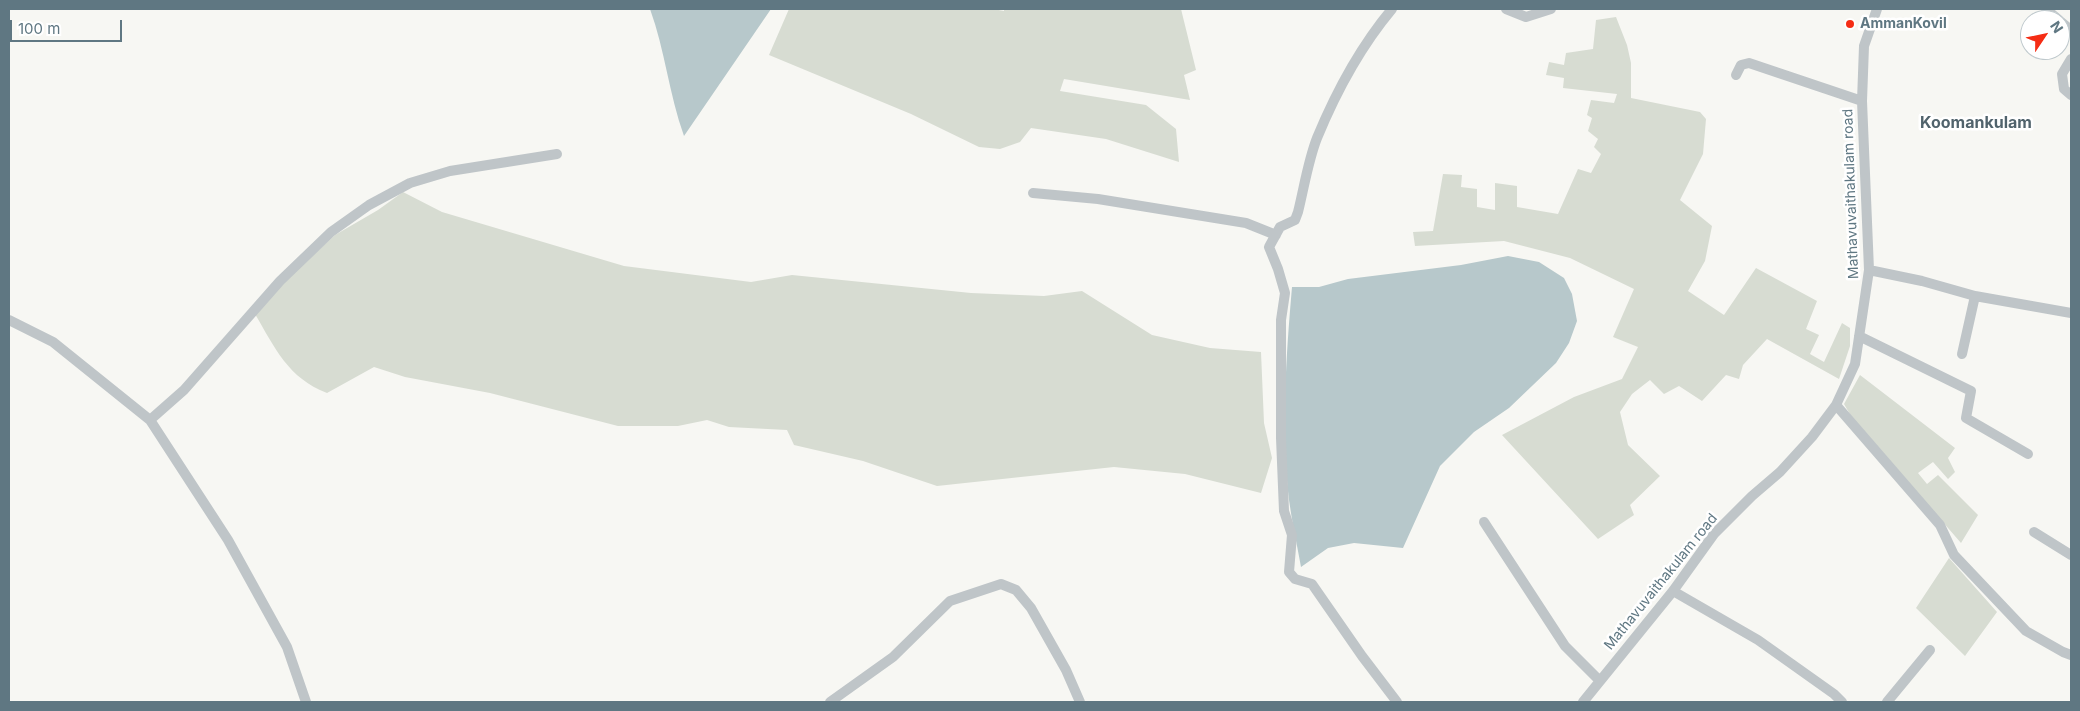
<!DOCTYPE html>
<html>
<head>
<meta charset="utf-8">
<style>
  body { margin:0 }
  #map { position:relative; width:2080px; height:711px; overflow:hidden; background:#f7f7f3; font-family:Inter,sans-serif }
  canvas { display:block }
  .frame { position:absolute; inset:0; border:10px solid #5f7782; pointer-events:none }
  .north { position:absolute; left:2020px; top:10px; width:50px; height:50px; box-sizing:border-box; background:#fff; border:1px solid #bfc9cd; border-radius:50%; rotate:56deg; font-size:14px; font-weight:700; line-height:20px; text-align:center; color:#5f7782 }
  .north::after { content:''; display:block; margin:auto; width:18px; height:22px; background:#f52d15; clip-path:polygon(50% 0,100% 100%,50% 72%,0 100%) }
  .scale { position:absolute; left:10px; top:20px; width:112px; height:22px; box-sizing:border-box; border:2px solid #5f7782; border-top:0; padding-left:6px; font-size:15px; line-height:18px; white-space:nowrap; color:#5f7782; -webkit-text-stroke:4px #fff; paint-order:stroke }
</style>
</head>
<body>
<div id="map">
<canvas width="2080" height="711"></canvas>
<div class="frame"></div>
<div class="north">N</div>
<div class="scale">100 m</div>
</div>
<script>
const ctx = document.querySelector('canvas').getContext('2d');
ctx.lineJoin = 'round';
function paint(path, color) { ctx.fillStyle = color; ctx.fill(path, 'evenodd'); }
function stroke(path, color, width, dash) { ctx.strokeStyle = color; ctx.lineWidth = width; ctx.lineCap = dash ? 'butt' : 'round'; ctx.setLineDash(dash || []); ctx.stroke(path); }
function write(font, color, halo, rows, align = 'center') {
  ctx.font = font + ' Inter,sans-serif'; ctx.lineWidth = 5; ctx.setLineDash([]); ctx.textBaseline = 'middle'; ctx.strokeStyle = halo; ctx.fillStyle = color; for (const [text, x, y, turn = 0] of rows) {
    ctx.save(); ctx.translate(x, y); ctx.rotate((+turn || 0) * Math.PI / 180); ctx.textAlign = isNaN(turn) ? turn : align; if (halo) ctx.strokeText(text, 0, 0); ctx.fillText(text, 0, 0); ctx.restore();
  }
}
const green = new Path2D(`
  M789 9H993L1004 11V9H1181L1196 70 1184 75 1190 100 1064 79 1060 91 1146 105 1176 129 1179 162 1106 139 1031 128 1020 142 1000 149 979 147 911 114 769 55Z
  M1616 17 1627 45 1631 63V98L1700 112 1706 119 1703 154 1680 200 1712 226 1705 261 1688 291 1724 315 1756 268 1817 301 1806 329 1819 335 1810 354 1824 362 1842 323 1850 328V346L1839 379 1767 339 1743 365 1739 379 1726 375 1702 401 1679 386 1664 394 1650 380 1632 394 1620 412 1628 445 1660 476 1630 505 1634 515 1598 539 1502 435 1574 397 1622 379 1638 347 1613 337 1634 289 1570 258 1504 241 1415 246 1413 232 1433 231 1443 174 1462 175 1461 187 1477 189V207L1495 210V183L1517 186V207L1558 214 1578 169 1591 173 1601 154 1594 147 1598 139 1588 131 1592 118 1587 115 1591 100 1614 103 1617 94 1563 88 1564 78 1546 75 1549 62 1564 65 1566 53 1593 49 1596 20Z
  M403 192 442 212 624 266 751 282 792 275 971 293 1044 296 1082 291 1152 335 1210 348 1261 352 1264 423 1272 458 1261 493 1185 474 1114 467 937 486 863 461 794 445 787 430 729 427 707 420 678 426H618L490 393 405 377 374 367 327 393C288 378 275 348 255 314L281 284 335 235 378 210Z
  M1860 375 1955 448 1948 458 1955 472 1948 479 1933 462 1918 473 1927 484 1938 475 1978 515 1961 543 1851 416 1844 404Z
  M1949 558 1997 612 1965 656 1916 608Z`);
const water = new Path2D(`
  M650 9H771L684 136C669 94 665 50 650 9Z
  M1508 256 1539 262 1564 278 1572 294 1577 321 1569 343 1556 363 1509 408 1474 432 1440 466 1403 548 1354 543 1328 548 1301 567C1297 545 1292 522 1289 500 1281 429 1286 357 1292 287H1319L1348 279 1461 265Z`);
const minor = new Path2D(`
  M1392 9C1361 46 1336 92 1317 138 1308 161 1304 188 1298 212L1295 220 1280 227 1269 247 1278 269 1285 293 1281 320V438L1284 511 1292 535 1289 572 1295 579 1312 584 1362 656 1397 702
  M1506 9 1526 17 1551 9
  M2046 9 2059 20
  M2060 21 2071 30
  M2071 59 2062 74 2064 89 2071 95
  M1736 75 1741 65 1749 63 1862 101
  M1033 193 1098 199 1246 223 1276 235
  M1869 270 1922 281 1975 296 2071 313
  M9 320 53 342 150 420 228 540 287 647 306 702
  M1859 336 1971 391 1966 418 2028 454
  M1962 354 1975 296
  M1836 405 1940 525 1954 555 2026 631 2063 652 2071 655
  M150 420 184 390 280 281 331 232 369 205 410 183 450 171 557 154
  M1484 522 1565 646 1600 681
  M2034 532 2071 555
  M1673 591 1758 640 1834 694 1842 702
  M830 702 893 657 950 601 1001 584 1016 590 1031 608 1066 670 1080 702
  M1583 702 1673 591 1714 534 1752 496 1780 472 1812 437 1836 405 1855 364 1869 270 1862 101 1864 46 1877 9
  M1887 702 1930 650`);
const markers = [
  [1850,24,5,"#f52d15"]
];
const poiNames = [
  ["AmmanKovil",1860,24]
];
const streetNames = [
  ["Mathavuvaithakulam road",1851,194,-92],
  ["Mathavuvaithakulam road",1661,582,-51]
];
const quarterNames = [
  ["Koomankulam",1976,123]
];
paint(green, '#d7dcd2');
paint(water, '#b7c8cb');
stroke(minor, '#bfc5c8', 10);
for (const [x, y, r, color] of markers) { const dot = new Path2D(); dot.arc(x, y, r, 0, 2 * Math.PI); ctx.fillStyle = color; ctx.fill(dot); stroke(dot, '#fff', 2); }
write('bold 14px', '#5f7782', '#fff', poiNames, 'left');
write('14px', '#5f7782', '#fff', streetNames);
write('bold 16px', '#51636c', '#fff', quarterNames);
</script>
</body>
</html>
